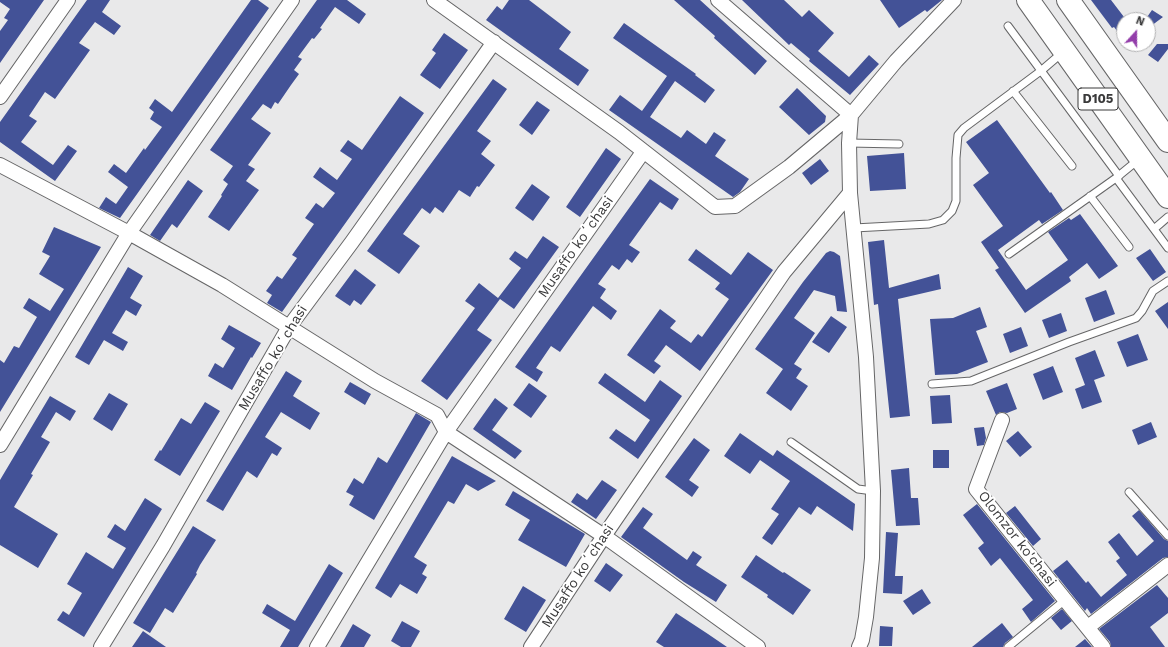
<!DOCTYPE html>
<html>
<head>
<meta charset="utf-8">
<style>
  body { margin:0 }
  #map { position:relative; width:1168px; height:647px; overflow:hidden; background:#e9e9ea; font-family:"Work Sans",sans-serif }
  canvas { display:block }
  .north { position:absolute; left:1116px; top:12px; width:40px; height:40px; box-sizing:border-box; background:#fff; border:1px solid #b0b0b1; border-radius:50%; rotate:21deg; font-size:11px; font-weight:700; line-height:16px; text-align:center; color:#3a3a3b }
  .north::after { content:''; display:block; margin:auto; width:14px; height:18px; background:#933daa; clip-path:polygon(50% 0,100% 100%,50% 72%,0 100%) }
</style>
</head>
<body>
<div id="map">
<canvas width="1168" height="647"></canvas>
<div class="north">N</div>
</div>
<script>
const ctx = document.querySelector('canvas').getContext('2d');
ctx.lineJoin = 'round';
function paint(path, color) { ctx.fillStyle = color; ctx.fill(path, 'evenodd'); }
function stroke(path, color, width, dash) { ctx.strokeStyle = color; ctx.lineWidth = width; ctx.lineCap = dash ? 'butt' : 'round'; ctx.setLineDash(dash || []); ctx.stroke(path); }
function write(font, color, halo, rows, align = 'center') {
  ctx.font = font + ' "Work Sans",sans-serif'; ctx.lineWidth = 4; ctx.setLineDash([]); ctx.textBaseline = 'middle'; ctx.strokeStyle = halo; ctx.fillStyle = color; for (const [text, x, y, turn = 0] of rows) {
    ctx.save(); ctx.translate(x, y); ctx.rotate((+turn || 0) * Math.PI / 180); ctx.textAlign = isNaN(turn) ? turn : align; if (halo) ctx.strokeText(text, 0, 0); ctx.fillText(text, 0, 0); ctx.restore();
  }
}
const building = new Path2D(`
  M0 0H44L0 63V31L8 20 4 18 10 9 0 2Z
  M87 0H110L102 12 121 26 114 35 95 22 79 43 90 50 55 99 45 92 29 116 37 121 21 142 53 165 68 145 77 151 55 181 0 142V122Z
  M251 0H258L269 8 120 218 99 208 106 197 116 204 128 187 108 172 114 164 126 173 144 148 145 150 162 127 150 119 154 112 149 108 155 99 172 112Z
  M317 0H347L366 14 359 24 335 7 320 28 322 29 314 39 312 38 298 57 302 59 294 70 299 74 291 85 278 104 275 102 271 109 263 104 251 119 271 133 248 165 255 169 246 181 259 190 229 231 208 217 222 196 221 195 228 184 223 180 233 166 210 150Z
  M509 0H529L571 32 559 49 589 70 578 86 486 20 497 6 502 10Z
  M674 0H700L767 61 755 75 714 38 715 36Z
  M742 0H784L802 17 809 10 834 33 818 51 849 77 869 55 879 64 850 95 809 61 810 59 791 43 789 45Z
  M880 0H942L927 12 925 10 899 28Z
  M1091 0H1111L1124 17V40L1114 27 1112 28Z
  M1152 10 1163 17 1151 26 1148 24V20H1145Z
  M624 23 696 74 695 75 715 90 705 103 675 81 650 117 681 138 687 130 706 144 714 132 726 140 715 156 749 179 740 192 733 197 609 110 620 95 642 111 667 76 613 38Z
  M444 33 468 50 440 89 420 75 436 53 432 50Z
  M1157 44H1168V49L1158 62 1148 55Z
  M493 79 507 89 477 131 491 141 481 154 495 165 479 187 477 186 470 197 459 190 443 213 435 207 430 214 422 208 403 234 420 246 399 274 367 251Z
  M797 88 826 116 825 122 809 135 779 107Z
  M400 96 424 113 282 312 267 303 272 295 266 291 277 276 282 279 297 258 292 255 314 224 305 218 316 203 323 208 335 193 313 177 320 167 337 180 352 159 340 151 348 140 362 150Z
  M537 101 550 110 532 135 519 125Z
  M997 120 1050 193 1051 192 1063 210 1042 224 1039 220 998 250 1026 290 1068 260 1048 232 1069 218 1071 220 1080 214 1118 266 1099 279 1087 263 1069 277 1071 281 1025 313 995 270 999 268 981 242 1003 226 973 185 989 173 966 142Z
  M606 148 621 159 580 217 566 207Z
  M904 153 906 189 870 191 867 156Z
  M820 159 829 171 811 185 802 173Z
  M650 179 679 199 672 210 660 202 629 245 640 252 632 263 627 259 619 270 612 265 598 284 606 289 600 298 617 311 611 320 593 306 560 352 551 346 536 368 543 372 537 382 515 367Z
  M188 180 203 191 177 228 172 224 160 241 150 235Z
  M532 184 550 197 533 221 515 208Z
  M54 227 101 247 0 412V360L4 363 14 346 19 348 37 317 23 308 29 298 50 311 64 289 39 274 50 256 42 252Z
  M543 236 559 247 514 309 500 299 477 330 492 340 447 400 421 381 475 308 465 301 479 283 498 298 521 268 509 259 515 251 527 259Z
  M884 240 889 288 939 274 941 289 898 299 910 416 890 418 878 304 874 305 868 242Z
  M696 249 731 275 748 252 773 270 700 371 666 345 654 361 661 366 654 374 627 355 660 309 676 321 670 328 691 343 698 334 702 337 729 299 715 289 720 283 688 260Z
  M1150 249 1166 272 1153 281 1136 258Z
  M830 251 834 252 840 256 847 312 837 311 835 296 814 290 794 318 815 333 794 364 802 369 796 378 808 386 791 411 766 393 783 369 755 349 803 282 826 253Z
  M128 267 143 276 130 298 142 305 136 316 126 310 112 333 128 342 123 351 104 340 89 365 75 357Z
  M355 269 376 285 361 305 354 300 350 306 335 296Z
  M1106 290 1115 314 1094 322 1085 298Z
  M1168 302V329L1155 311Z
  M980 307 987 327 976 331 988 362 957 374 935 375 930 319 953 318Z
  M1061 313 1067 331 1049 338 1042 320Z
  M831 316 847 327 829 353 812 342Z
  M229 325 261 343 252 358 251 357 232 390 208 376 215 363 223 368 235 348 221 339Z
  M1021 327 1028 346 1010 353 1003 334Z
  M1138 334 1148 360 1127 367 1117 342Z
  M1095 350 1105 376 1094 380 1102 402 1082 409 1075 389 1085 385 1075 358Z
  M1053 366 1063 392 1043 400 1033 374Z
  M286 371 302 381 293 396 320 413 310 430 281 412 265 437 282 448 277 456 272 453 257 478 247 471 223 511 206 501Z
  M605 373 645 402 660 380 682 396 638 459 609 438 616 429 635 442 650 420 598 383Z
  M350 382 371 394 365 405 344 392Z
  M529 383 547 396 531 418 513 405Z
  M1007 383 1017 409 1007 413 1000 412 996 415 986 391Z
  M109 393 128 404 112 431 93 419Z
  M950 395 952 423 932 424 930 396Z
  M50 396 76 411 70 421 56 412 41 437 50 442 31 474 33 475 14 507 58 534 38 568 0 545V480Z
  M495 398 508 408 492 430 522 451 515 459 473 429Z
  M205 402 220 411 180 476 154 460 160 450 161 451 181 418 191 424Z
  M416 413 431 422 374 520 349 505 354 496 346 492 354 478 363 484 378 457 387 463Z
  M1151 422 1157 437 1138 445 1132 430Z
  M984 427 986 438 984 445 977 446 974 428Z
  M1018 431 1032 447 1020 457 1006 441Z
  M740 433 773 456 777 450 855 504 853 531 817 506 811 515 799 507 772 545 762 538 779 514 771 509 790 481 760 460 750 474 724 456Z
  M694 438 710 450 689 480 699 487 692 497 665 477Z
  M933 450H949V468H933Z
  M452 456 496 481 478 491 466 484 454 504 448 501 414 557 427 565 422 574 427 577 417 594 400 584 391 598 375 588Z
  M909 468 911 498H918L920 525 896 526 891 470Z
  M602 480 617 490 596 519 571 502 577 493 587 500Z
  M513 491 585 534 566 567 518 540 530 520 505 505Z
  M145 498 162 509 84 637 57 620 63 611 69 615 82 593 67 584 86 552 113 569 126 548 107 537 115 524 125 531Z
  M977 504 1055 601 1031 622 1022 609 1033 600 1000 558 991 566 978 548 984 543 963 515Z
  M1015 506 1041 539 1033 546 1006 513Z
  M643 507 653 514 643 528 687 560 693 551 702 557 696 565 727 585 716 602 684 582 621 537Z
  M1139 510 1164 539 1168 541V557L1163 558 1091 614 1087 608 1085 611 1053 571 1067 560 1086 583 1088 581 1101 597 1127 575 1116 561 1120 558 1108 542 1119 533 1137 556 1154 541 1132 516Z
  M193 526 216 540 200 565 196 573 197 574 173 613 165 608 150 633 133 623Z
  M886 532 898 533 895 576H903L902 594 883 593Z
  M756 555 783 573 784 572 811 590 793 615 767 597 768 595 741 577Z
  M606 563 623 575 610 592 594 581Z
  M329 564 343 573 298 647H280L290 630 262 613 267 604 295 621Z
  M1157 585 1168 598V613L1150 627 1165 647H1111L1110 642 1099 629Z
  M523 586 546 600 526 632 504 619Z
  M922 589 931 603 913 615 903 601Z
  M1062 609 1072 621 1061 630 1051 618Z
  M676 613 708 634 727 647H664L656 642Z
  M402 621 420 631 411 647H401L391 641Z
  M1002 623 1013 637 1005 643 1003 647H972Z
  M353 624 371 635 364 647H340Z
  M880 626 893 627 892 646H879Z
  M143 631 166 647H132Z
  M1085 639 1092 647H1075Z`);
const lane = new Path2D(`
  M1008 26 1119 176
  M1013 91 1072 166
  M849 143 899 144
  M1116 178 1168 248
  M1090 196 1129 247
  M854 228 929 224 943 220 952 211 956 201V158L958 135 964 128 1042 70 1063 52
  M1154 229 1168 217
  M1009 254 1116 178 1138 160
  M932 384 971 381 1069 342 1136 318 1142 311 1153 291 1168 281
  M791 442 858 489 873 491
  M1129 492 1168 536
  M1008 647 1065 600`);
const street = new Path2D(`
  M434 0 619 132 715 207 735 206 789 167 851 115 718 0
  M0 97 68 0
  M0 165 129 233 222 285 375 381 437 415 446 432 604 536 758 647
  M1002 420 976 489 1103 647
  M0 445 129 233 292 0
  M1088 627 1168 565
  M101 647 163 546 289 327 352 242 494 42
  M317 647 446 432 643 152
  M531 647 604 536 784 272 850 193
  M859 647 862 640 866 617 872 558 873 491 866 357 850 193 849 143 851 115 896 61 954 0`);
const highway = new Path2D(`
  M1028 0 1168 197
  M1068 0 1168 141`);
const shields = [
  [1098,99,40]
];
const shieldNames = [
  ["D105",1098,99]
];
const streetNames = [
  ["Musaffo koʻchasi",576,247,-55],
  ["Musaffo koʻchasi",273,358,-59],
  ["Olomzor ko'chasi",1017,539,52],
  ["Musaffo koʻchasi",578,576,-57]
];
paint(building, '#435297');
stroke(lane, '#666667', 9);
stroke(street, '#666667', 16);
stroke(highway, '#666667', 24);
stroke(lane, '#fff', 7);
stroke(street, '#fff', 14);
stroke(highway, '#fff', 22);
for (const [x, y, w] of shields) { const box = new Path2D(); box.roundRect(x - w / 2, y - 11, w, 22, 3); ctx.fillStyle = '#fff'; ctx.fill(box); stroke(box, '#3a3a3b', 1); }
write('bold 13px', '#3a3a3b', null, shieldNames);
write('14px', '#3a3a3b', '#fff', streetNames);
</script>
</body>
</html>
